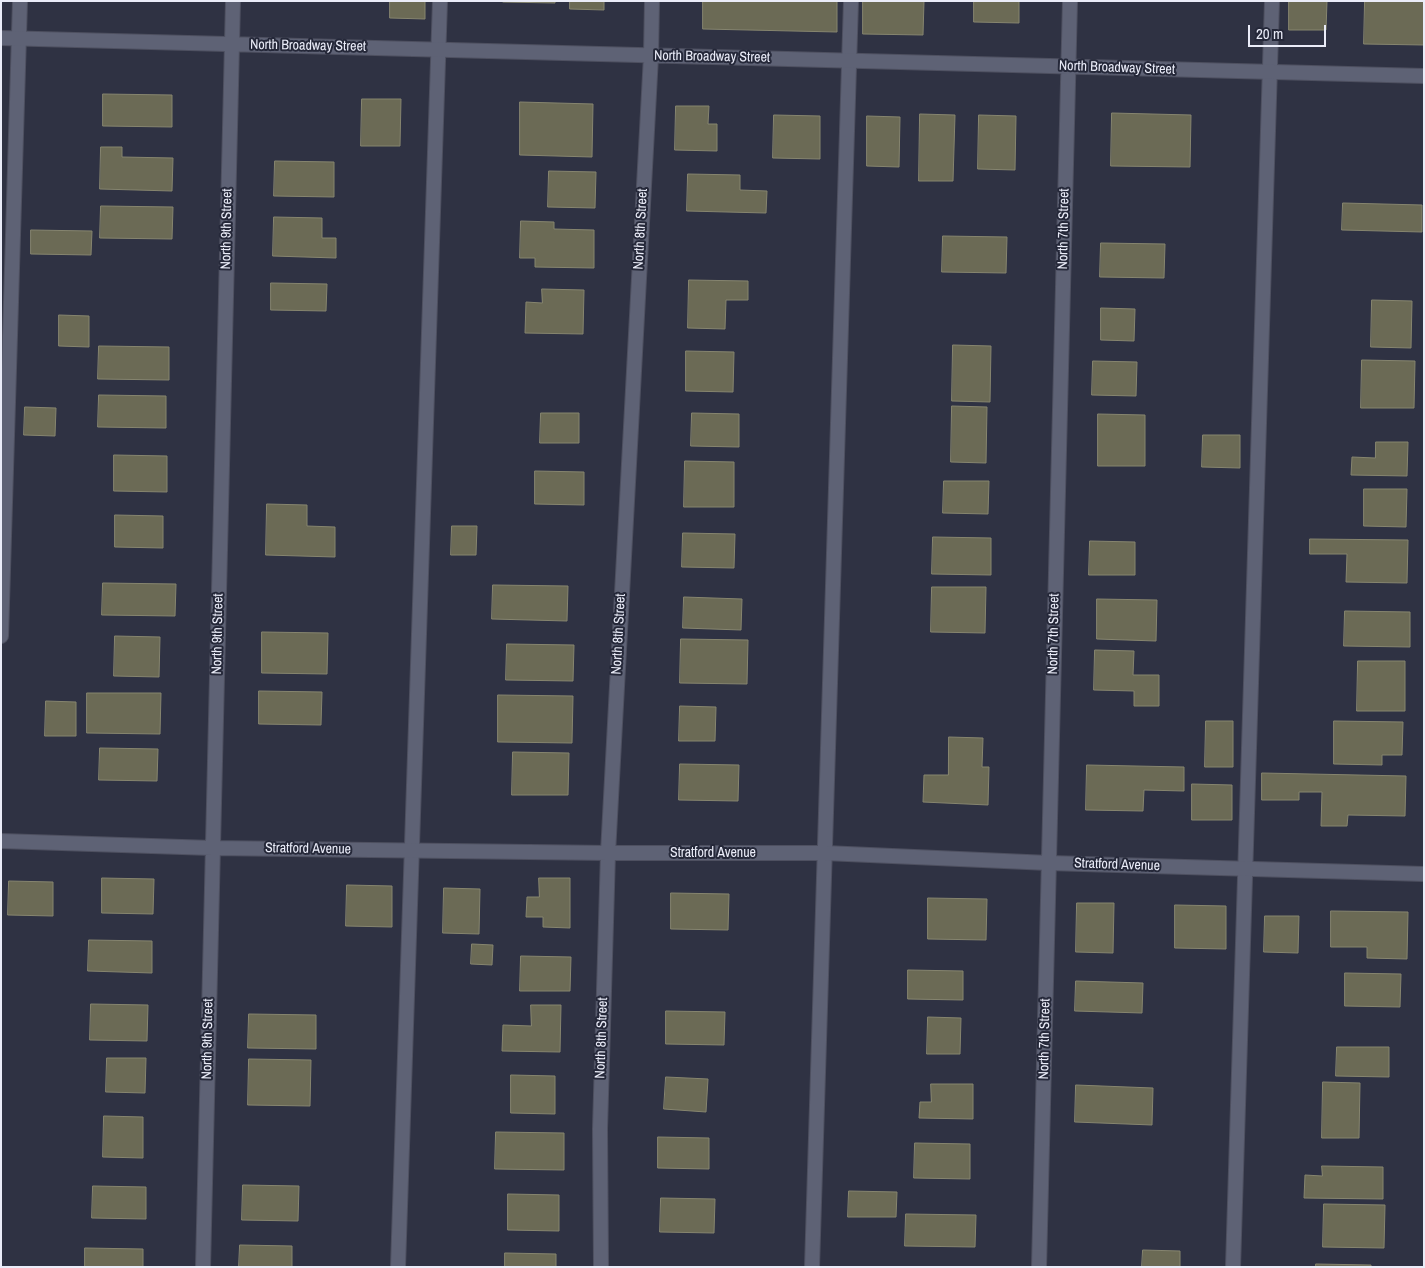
<!DOCTYPE html>
<html>
<head>
<meta charset="utf-8">
<style>
  body { margin:0 }
  #map { position:relative; width:1425px; height:1268px; overflow:hidden; background:#2f3243; font-family:"Archivo Narrow",sans-serif }
  canvas { display:block }
  .frame { position:absolute; inset:0; border:2px solid #eaecf8; pointer-events:none }
  .scale { position:absolute; left:1248px; top:25px; width:78px; height:22px; box-sizing:border-box; border:2px solid #eaecf8; border-top:0; padding-left:6px; font-size:15px; line-height:18px; white-space:nowrap; color:#eaecf8; -webkit-text-stroke:4px #252839; paint-order:stroke }
</style>
</head>
<body>
<div id="map">
<canvas width="1425" height="1268"></canvas>
<div class="frame"></div>
<div class="scale">20 m</div>
</div>
<script>
const ctx = document.querySelector('canvas').getContext('2d');
ctx.lineJoin = 'round';
function paint(path, color) { ctx.fillStyle = color; ctx.fill(path, 'evenodd'); }
function stroke(path, color, width, dash) { ctx.strokeStyle = color; ctx.lineWidth = width; ctx.lineCap = dash ? 'butt' : 'round'; ctx.setLineDash(dash || []); ctx.stroke(path); }
function write(font, color, halo, rows, align = 'center') {
  ctx.font = font + ' "Archivo Narrow",sans-serif'; ctx.lineWidth = 4; ctx.setLineDash([]); ctx.textBaseline = 'middle'; ctx.strokeStyle = halo; ctx.fillStyle = color; for (const [text, x, y, turn = 0] of rows) {
    ctx.save(); ctx.translate(x, y); ctx.rotate((+turn || 0) * Math.PI / 180); ctx.textAlign = isNaN(turn) ? turn : align; if (halo) ctx.strokeText(text, 0, 0); ctx.fillText(text, 0, 0); ctx.restore();
  }
}
const building = new Path2D(`
  M390 1H425V19L390 18Z
  M503 1H555V3L503 2Z
  M570 1H604V10L570 9Z
  M703 1H837V32L703 29Z
  M863 1H924L923 35 863 34Z
  M974 1H1019V23L974 22Z
  M1289 1H1327L1326 30H1289Z
  M1365 1H1424V45L1364 44Z
  M103 94 172 95V127L103 126Z
  M362 99H401L400 146H361Z
  M520 102 593 104 592 157 520 155Z
  M676 106H709L708 124H717V151L675 150Z
  M1112 113 1191 115 1190 167 1111 166Z
  M920 114 955 115 953 181H919Z
  M774 115 820 116V159L773 158Z
  M979 115 1016 116 1015 170 978 169Z
  M867 116 900 117 899 167 867 166Z
  M101 147H122V157L173 158 172 191 100 189Z
  M275 161 334 162V197L274 196Z
  M549 171 596 172 595 208 548 207Z
  M688 174 740 175V190L767 191 766 213 687 211Z
  M1343 203 1422 205V232L1342 230Z
  M101 206 173 207 172 239 100 238Z
  M274 217 322 218V238H336V258L273 256Z
  M521 221 554 222V229L594 230V268L535 267V258H520Z
  M31 230 92 231 91 255 31 254Z
  M943 236 1007 237 1006 273 942 272Z
  M1101 243 1165 244 1164 278 1100 277Z
  M689 280 748 281V300H726L725 329 688 328Z
  M271 283 327 284 326 311 271 310Z
  M542 289 584 290 583 334 525 333 526 302 542 303Z
  M1372 300 1412 301 1411 348 1371 347Z
  M1101 308 1135 309 1134 341 1101 340Z
  M59 315 89 316V347L59 346Z
  M953 345 991 346 990 402 952 401Z
  M99 346 169 347V380L98 379Z
  M686 351 734 352 733 392 686 391Z
  M1362 360 1415 361 1414 408H1361Z
  M1093 361 1137 362 1136 396 1092 395Z
  M99 395 166 396V428L98 427Z
  M952 406 987 407 986 463 951 462Z
  M25 407 56 408 55 436 24 435Z
  M541 413H579V443H540Z
  M692 413 739 414V447L691 446Z
  M1098 414 1145 415V466H1098Z
  M1203 435H1240V468L1202 467Z
  M1376 442H1408L1407 476 1351 475 1352 457 1375 458Z
  M114 455 167 456V492L114 491Z
  M685 461 734 462V507H684Z
  M535 471 584 472V505L535 504Z
  M944 481H989L988 514 943 513Z
  M1364 489H1407L1406 527 1364 526Z
  M267 504 307 505V526L335 527V557L266 555Z
  M115 515 163 516V548L115 547Z
  M452 526H477L476 555H451Z
  M683 533 735 534 734 568 682 567Z
  M933 537 991 538V575L932 574Z
  M1310 539 1408 540 1407 583 1346 582 1347 554H1310Z
  M1090 541 1135 542V575H1089Z
  M103 583 176 584 175 616 102 615Z
  M493 585 568 586 567 621 492 619Z
  M932 587H986L985 633 931 632Z
  M684 597 742 599 741 630 683 628Z
  M1097 599 1157 600 1156 641 1097 639Z
  M1345 611 1410 612V647L1344 646Z
  M262 632 328 633 327 674 262 673Z
  M115 636 160 637 159 677 114 676Z
  M681 639 748 640 747 684 680 683Z
  M507 644 574 645 573 681 506 680Z
  M1095 650 1134 651 1133 675H1159V706H1134V691L1094 690Z
  M1358 661H1405V711H1357Z
  M259 691 322 692 321 725 259 724Z
  M87 693H161L160 734 87 733Z
  M498 695 573 696 572 743 498 742Z
  M46 701 76 702V736H45Z
  M680 706 716 707 715 741H679Z
  M1206 721H1233V767H1205Z
  M1334 721 1403 722 1402 755H1382V765L1334 764Z
  M949 737 983 738 982 767H989L988 805 923 802 924 775H948Z
  M100 748 158 749 157 781 99 780Z
  M513 752 569 753 568 795H512Z
  M680 764 739 765 738 801 679 800Z
  M1087 765 1184 767V791L1144 790 1143 811 1086 810Z
  M1262 773 1406 776 1405 816 1348 815 1347 826H1321L1322 792H1299V800H1262Z
  M1192 784 1232 785V820H1192Z
  M102 878 154 879 153 914 102 913Z
  M539 878H570V928L543 927V917H526L527 897H539Z
  M9 881 53 882V916L8 915Z
  M347 885 392 886V927L346 926Z
  M444 888 480 889 479 934 443 933Z
  M671 893 729 894 728 930 671 929Z
  M928 898 987 899 986 940 928 939Z
  M1077 903H1114L1113 953 1076 952Z
  M1175 905 1226 906V949L1175 948Z
  M1331 911 1408 912 1407 959 1367 958V947H1331Z
  M1265 916H1299L1298 953 1264 952Z
  M89 940 152 941V973L88 971Z
  M472 944 493 945 492 965 471 964Z
  M521 956 571 957 570 991H520Z
  M908 970 963 971V1000L908 999Z
  M1345 973 1401 974 1400 1007 1345 1006Z
  M1076 981 1143 983 1142 1013 1075 1011Z
  M91 1004 148 1005 147 1041 90 1040Z
  M531 1005H561L560 1052 502 1051 503 1025 531 1026Z
  M666 1011 725 1012 724 1045 666 1044Z
  M249 1014 316 1015V1049L248 1048Z
  M928 1017 961 1018 960 1054H927Z
  M1337 1047H1389V1077L1336 1076Z
  M107 1058H146L145 1093 106 1092Z
  M249 1059 311 1060 310 1106 248 1105Z
  M511 1075 555 1076V1114L511 1113Z
  M666 1077 708 1079 706 1112 664 1109Z
  M1323 1082 1360 1083 1359 1138H1322Z
  M931 1084H973V1119L919 1118 920 1102H931Z
  M1076 1085 1153 1088 1152 1125 1075 1122Z
  M104 1116 143 1117V1158L103 1157Z
  M496 1132 564 1133V1170L495 1169Z
  M658 1137 709 1138V1169L658 1168Z
  M915 1143 970 1144V1179L914 1178Z
  M1322 1166 1383 1167V1199L1304 1198 1305 1175 1322 1176Z
  M243 1185 299 1186 298 1221 242 1220Z
  M93 1186 146 1187V1219L92 1218Z
  M849 1191 897 1192 896 1217H848Z
  M508 1194 559 1195V1231L508 1230Z
  M661 1198 715 1199 714 1233 660 1232Z
  M1324 1204 1385 1205 1384 1248 1323 1247Z
  M906 1214 976 1215 975 1247 905 1246Z
  M240 1245 292 1246V1267H239Z
  M85 1248 143 1249V1267H85Z
  M1143 1250 1180 1251V1267H1142Z
  M505 1253 556 1254V1267H505Z
  M1316 1264 1371 1265V1267H1316Z`);
const service = new Path2D(`
  M1 636 20 1
  M398 1267 440 1
  M812 1267 851 1
  M1233 1267 1272 1`);
const minor = new Path2D(`
  M1 38 1424 76
  M1 841 212 848 608 853H825L1049 863 1424 874
  M203 1267 233 1
  M601 1267 600 1129 608 853 651 56 652 1
  M1039 1267 1070 1`);
const streetNames = [
  ["North Broadway Street",308,46,1],
  ["North Broadway Street",712,57,1],
  ["North Broadway Street",1117,68,2],
  ["North 9th Street",227,229,-89],
  ["North 8th Street",641,229,-87],
  ["North 7th Street",1064,229,-89],
  ["North 9th Street",218,634,-89],
  ["North 8th Street",619,634,-87],
  ["North 7th Street",1054,634,-89],
  ["Stratford Avenue",308,849,1],
  ["Stratford Avenue",713,853],
  ["Stratford Avenue",1117,865,2],
  ["North 8th Street",602,1038,-88],
  ["North 9th Street",208,1039,-89],
  ["North 7th Street",1045,1039,-89]
];
paint(building, '#6b6a55');
stroke(building, '#86856f', 1);
stroke(service, '#4e5060', 16);
stroke(minor, '#4e5060', 16);
stroke(service, '#5e6275', 14);
stroke(minor, '#5e6275', 14);
write('14px', '#eaecf8', '#252839', streetNames);
</script>
</body>
</html>
